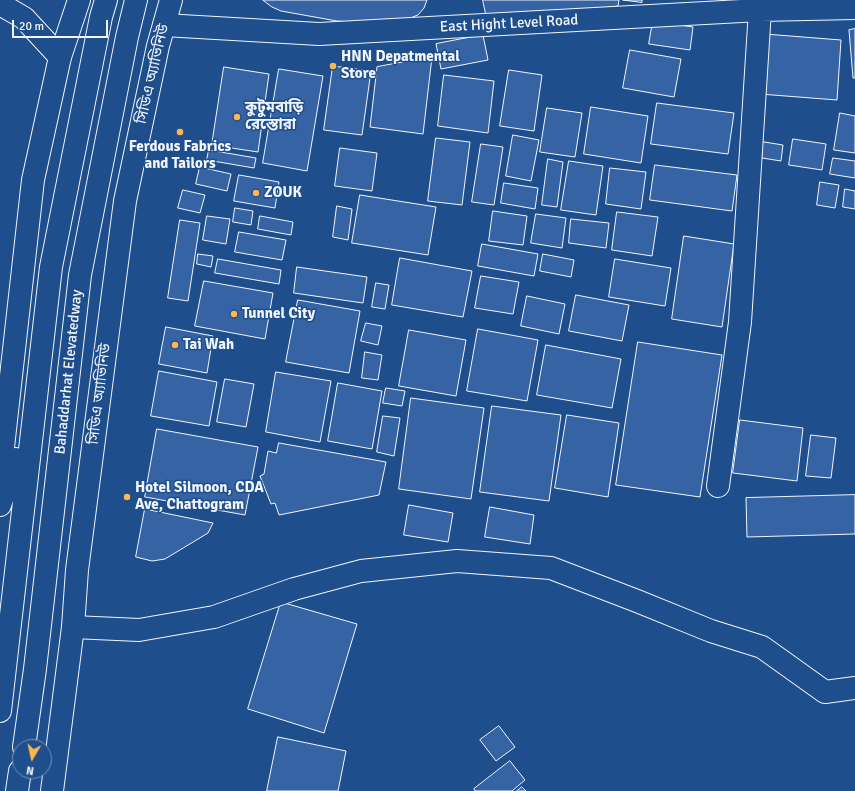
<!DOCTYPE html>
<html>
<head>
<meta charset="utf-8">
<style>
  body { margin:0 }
  #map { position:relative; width:855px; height:791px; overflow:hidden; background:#1f4e8c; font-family:Signika,sans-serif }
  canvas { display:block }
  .north { position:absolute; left:12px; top:739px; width:40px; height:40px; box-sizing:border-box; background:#1f4e8c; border:1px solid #7391ba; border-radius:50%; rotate:189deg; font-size:11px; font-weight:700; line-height:16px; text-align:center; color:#f2f6ff }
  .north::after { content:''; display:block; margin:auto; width:14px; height:18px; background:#ffb74d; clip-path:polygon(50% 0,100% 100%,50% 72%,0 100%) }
  .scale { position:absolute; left:12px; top:20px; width:96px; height:18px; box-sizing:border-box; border:2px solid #f2f6ff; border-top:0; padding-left:5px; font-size:12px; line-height:14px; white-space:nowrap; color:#f2f6ff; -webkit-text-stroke:3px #1f4e8c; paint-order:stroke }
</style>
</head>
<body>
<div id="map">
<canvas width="855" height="791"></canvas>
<div class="north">N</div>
<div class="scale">20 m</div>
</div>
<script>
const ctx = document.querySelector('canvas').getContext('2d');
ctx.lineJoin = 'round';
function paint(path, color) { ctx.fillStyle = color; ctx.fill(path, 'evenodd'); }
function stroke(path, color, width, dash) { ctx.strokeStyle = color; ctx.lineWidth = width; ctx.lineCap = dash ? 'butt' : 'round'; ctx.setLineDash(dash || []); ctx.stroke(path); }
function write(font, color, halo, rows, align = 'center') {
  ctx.font = font + ' Signika,"Noto Sans Bengali",sans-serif'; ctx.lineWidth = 3; ctx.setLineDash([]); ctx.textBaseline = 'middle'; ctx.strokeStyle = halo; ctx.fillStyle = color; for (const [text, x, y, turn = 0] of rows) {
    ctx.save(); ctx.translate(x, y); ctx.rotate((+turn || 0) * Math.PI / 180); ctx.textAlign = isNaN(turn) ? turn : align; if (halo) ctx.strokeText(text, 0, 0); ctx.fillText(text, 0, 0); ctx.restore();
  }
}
const building = new Path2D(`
  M263 0H427L424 8 418 15 405 20 365 23 337 21 281 11 272 7Z
  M483 0H619L618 6 488 23Z
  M623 0H642V2Z
  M653 21 693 27 690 50 649 44Z
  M855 29V78H853L849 30Z
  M765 34 841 40 837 100 760 94Z
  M483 35 488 60 441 69 436 44Z
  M630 50 681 59 674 97 623 88Z
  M432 57 423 134 370 127 377 67Z
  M333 66 371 71 362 135 324 130Z
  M224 67 269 74 258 152 212 145Z
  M279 69 323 76 307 171 263 163Z
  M509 70 542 75 534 131 500 126Z
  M444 75 494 81 488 133 438 126Z
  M657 103 734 113 728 154 651 144Z
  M591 107 648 116 641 163 584 154Z
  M547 108 582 113 575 157 540 152Z
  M840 113 855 116V153L834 150Z
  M513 135 539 140 531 181 506 176Z
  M436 138 470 142 462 205 428 201Z
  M793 139 826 144 822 170 789 165Z
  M758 141 783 145 781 161 756 157Z
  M481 144 503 147 494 205 472 202Z
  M340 148 377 153 372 191 335 186Z
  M209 150 256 158 254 168 207 160Z
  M833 158 855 161V178L830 174Z
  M548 159 563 162 557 207 542 205Z
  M569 161 603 166 596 215 561 210Z
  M655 165 737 175 732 211 650 200Z
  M200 167 231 174 227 191 196 184Z
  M610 168 646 172 641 209 606 204Z
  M239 175 279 182 275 208 234 201Z
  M820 182 839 185 835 208 817 205Z
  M504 183 538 188 535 209 501 203Z
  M845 189 855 191V209L843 207Z
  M183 190 205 195 200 213 178 208Z
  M360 195 436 207 428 255 352 243Z
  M337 206 352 209 348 240 333 237Z
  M235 208 253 211 251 225 233 222Z
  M493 211 527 216 523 245 489 241Z
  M617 212 658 217 652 256 612 250Z
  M536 214 566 218 562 248 531 243Z
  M207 216 230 219 226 244 203 240Z
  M260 216 293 222 291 235 258 229Z
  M571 219 609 223 606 248 569 243Z
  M180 220 200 223 188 301 168 298Z
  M239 232 286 240 282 260 235 252Z
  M684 236 734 244 722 327 672 319Z
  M482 244 538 254 534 276 478 266Z
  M198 254 213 256 211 267 197 264Z
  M543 254 574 260 571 277 540 271Z
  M400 258 472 271 463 317 392 305Z
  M218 259 281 270 279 284 215 273Z
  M615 259 671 268 665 306 609 297Z
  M297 267 367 277 363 303 294 293Z
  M481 276 519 282 513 314 475 308Z
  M204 281 273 293 265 339 195 326Z
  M376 283 389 285 385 309 372 307Z
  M576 295 629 305 622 341 569 331Z
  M527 296 565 304 559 334 521 326Z
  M298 300 360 311 349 373 286 362Z
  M366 323 382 326 378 345 361 341Z
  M166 327 213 336 207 373 159 364Z
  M478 329 538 340 527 401 467 391Z
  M409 330 466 340 456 396 399 386Z
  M638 342 722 355 700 497 616 485Z
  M546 345 621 359 612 408 537 395Z
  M365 352 382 355 378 380 362 378Z
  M159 371 217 382 209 426 151 416Z
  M276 372 331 381 320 442 266 432Z
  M225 379 254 384 246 427 217 422Z
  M338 383 382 391 372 449 328 441Z
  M386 388 405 391 402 406 383 403Z
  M411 398 484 408 471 499 399 489Z
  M492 406 561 415 549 501 480 492Z
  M567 415 619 423 608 497 555 488Z
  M383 416 400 418 394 456 377 452Z
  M740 420 803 428 797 481 733 473Z
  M157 429 258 447 245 515 145 497Z
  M811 435 836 438 831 478 806 476Z
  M279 443 386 462 379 495 279 515 275 503 271 504 260 476 264 474 268 451 276 453Z
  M855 495V534L747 537 746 498Z
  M409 505 453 513 448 542 404 535Z
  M490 507 534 515 530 544 485 537Z
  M145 509 213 523 208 533 165 559 152 561 136 557Z
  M281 602 357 624 324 733 248 709Z
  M499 726 515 747 496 761 480 740Z
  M278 737 346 751 338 791H267Z
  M510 761 525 780 512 791H475L474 789Z
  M522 787 526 791H517Z`);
const minor = new Path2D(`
  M164 25 319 34 760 10 855 8
  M718 486 740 322 760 10
  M73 627 139 630 214 617 294 589 361 571 457 561 551 568 637 601 711 631 762 647 825 692 855 688`);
const major = new Path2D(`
  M0 4 24 18 60 57`);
const highway = new Path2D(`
  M0 474 33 180 60 57 79 0
  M0 505 16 459
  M0 711 51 267 101 17 106 0
  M24 747 35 669 80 275 127 37 136 0
  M17 791 20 771
  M52 791 73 627 77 570 125 201 158 46 171 0`);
const markers = [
  [333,66,4,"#ffb74d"],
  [237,117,4,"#ffb74d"],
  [180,132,4,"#ffb74d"],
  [256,193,4,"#ffb74d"],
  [234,314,4,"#ffb74d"],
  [175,345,4,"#ffb74d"],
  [127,497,4,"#ffb74d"]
];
const streetNames = [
  ["East Hight Level Road",509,24,-3],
  ["সিডিএ অ্যাভিনিউ",153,74,-77],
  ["Bahaddarhat Elevatedway",69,372,-84],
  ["সিডিএ অ্যাভিনিউ",100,394,-83]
];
const poiNames = [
  ["HNN Depatmental",341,57],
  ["Store",341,74],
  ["কুটুমবাড়ি",245,108],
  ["রেস্তোরা",245,125],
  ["Ferdous Fabrics",180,147,"center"],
  ["and Tailors",180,164,"center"],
  ["ZOUK",264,193],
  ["Tunnel City",242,314],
  ["Tai Wah",183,345],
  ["Hotel Silmoon, CDA",135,488],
  ["Ave, Chattogram",135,505]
];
paint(building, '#3563a3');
stroke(building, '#f2f6ff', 1);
stroke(minor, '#f2f6ff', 24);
stroke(major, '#f2f6ff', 24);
stroke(highway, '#f2f6ff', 24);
stroke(minor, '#1f4e8c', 22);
stroke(major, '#1f4e8c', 22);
stroke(highway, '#1f4e8c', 22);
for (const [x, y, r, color] of markers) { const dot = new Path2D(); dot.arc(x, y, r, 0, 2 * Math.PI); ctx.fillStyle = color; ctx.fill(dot); stroke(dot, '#1f4e8c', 1.5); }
write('15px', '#f2f6ff', '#1f4e8c', streetNames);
write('bold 15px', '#f2f6ff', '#1f4e8c', poiNames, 'left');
</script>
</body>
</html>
